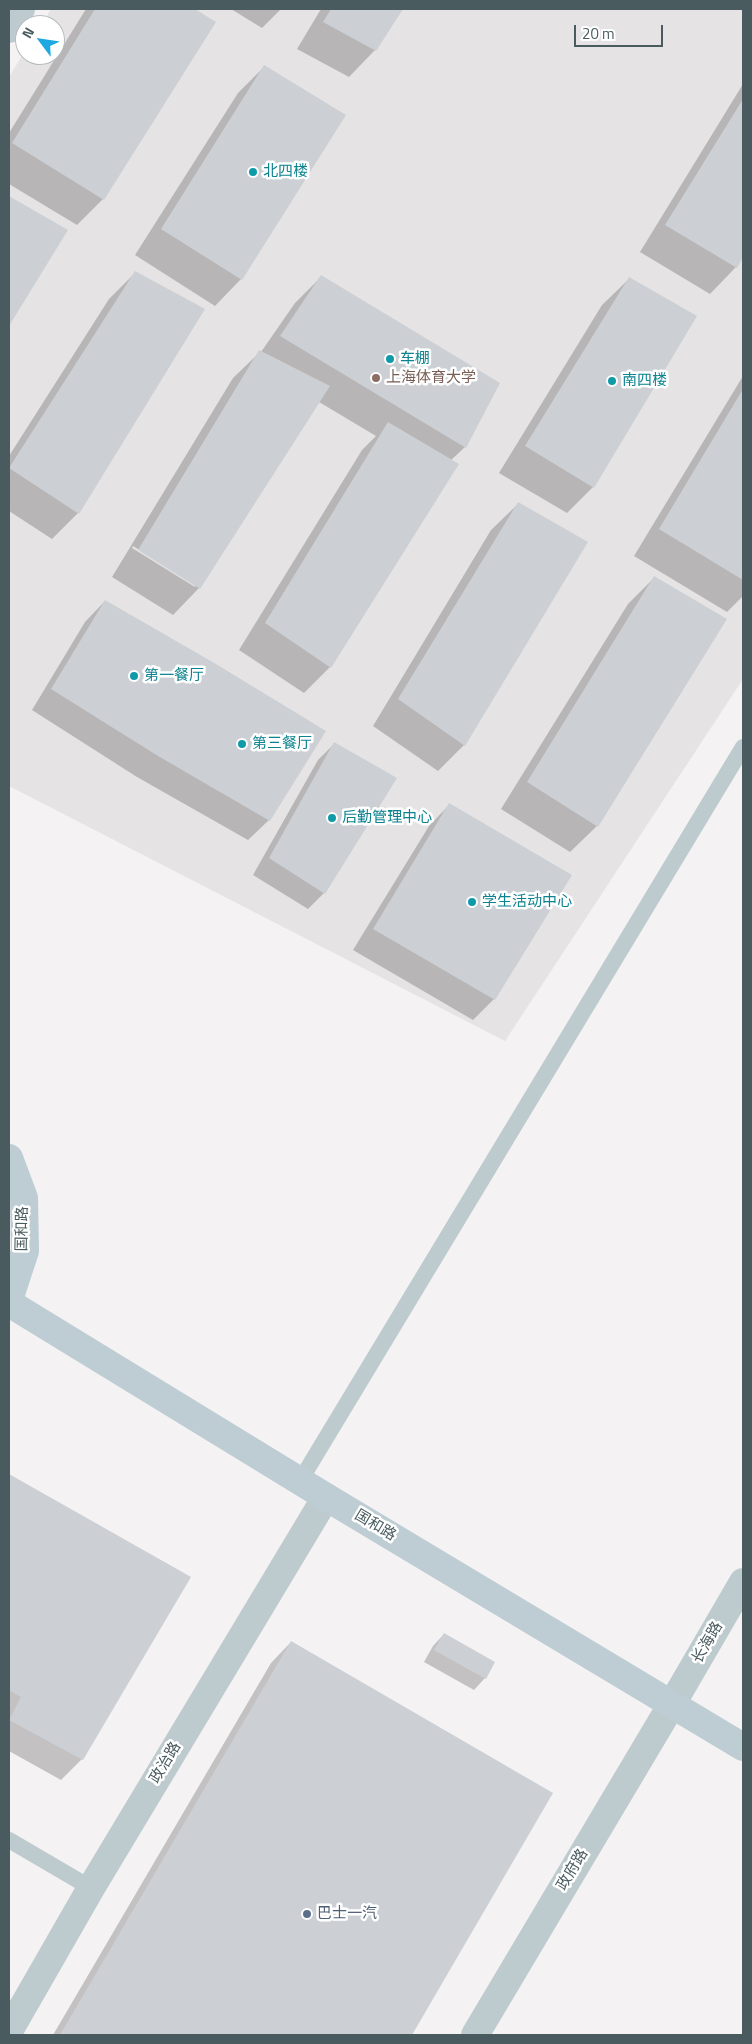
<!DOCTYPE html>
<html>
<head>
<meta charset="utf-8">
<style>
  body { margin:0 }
  #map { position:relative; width:752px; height:2044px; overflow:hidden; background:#f4f2f3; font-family:"Titillium Web",sans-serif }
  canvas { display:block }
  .frame { position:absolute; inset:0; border:10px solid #4a5b5f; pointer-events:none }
  .north { position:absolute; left:15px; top:15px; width:50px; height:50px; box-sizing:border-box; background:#fff; border:1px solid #b7bdbf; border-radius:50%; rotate:301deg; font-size:14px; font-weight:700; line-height:20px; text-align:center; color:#4a5b5f }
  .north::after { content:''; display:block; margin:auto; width:18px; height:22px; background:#1ea8e2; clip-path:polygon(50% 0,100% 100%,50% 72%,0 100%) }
  .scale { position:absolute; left:574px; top:25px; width:89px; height:22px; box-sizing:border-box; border:2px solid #4a5b5f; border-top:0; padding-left:6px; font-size:15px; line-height:18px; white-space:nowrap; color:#4a5b5f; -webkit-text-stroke:4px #fff; paint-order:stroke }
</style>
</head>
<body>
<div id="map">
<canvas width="752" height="2044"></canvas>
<div class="frame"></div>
<div class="north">N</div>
<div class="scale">20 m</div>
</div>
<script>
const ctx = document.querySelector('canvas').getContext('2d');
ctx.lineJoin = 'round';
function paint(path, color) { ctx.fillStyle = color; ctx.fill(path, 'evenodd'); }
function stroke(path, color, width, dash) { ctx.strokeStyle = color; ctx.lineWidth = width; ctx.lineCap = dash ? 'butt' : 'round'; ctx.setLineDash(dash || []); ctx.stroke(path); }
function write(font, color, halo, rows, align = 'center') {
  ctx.font = font + ' "Titillium Web","Noto Sans SC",sans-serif'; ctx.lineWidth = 5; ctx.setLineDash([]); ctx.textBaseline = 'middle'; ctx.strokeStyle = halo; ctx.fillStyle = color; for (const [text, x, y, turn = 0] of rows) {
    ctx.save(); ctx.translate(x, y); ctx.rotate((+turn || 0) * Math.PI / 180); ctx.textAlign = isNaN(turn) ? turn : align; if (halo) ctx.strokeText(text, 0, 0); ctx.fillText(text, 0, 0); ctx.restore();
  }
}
const education = new Path2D(`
  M51 9H743V679L505 1041 9 786V77L25 51V55H55V25H41Z`);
const shadow = new Path2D(`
  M86 9H193L215 22 103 199 77 225 9 184V133Z
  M231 9H281L262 28Z
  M321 9H402L375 50 349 77 297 49Z
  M264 67 241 279 215 306 135 255 238 93Z
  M743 84V255L736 267 710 294 640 252Z
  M9 198 66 230 9 323Z
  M135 273 78 513 52 539 9 511V456L109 299Z
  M321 277 465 447 450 461 330 667 304 693 239 650 362 450 376 436 319 402 199 588 173 615 112 577 233 378 260 352H261L295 303ZM133 546 195 584V587L132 548Z
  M629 279 593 487 567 513 499 473 602 305Z
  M743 376V596L727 612 634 556Z
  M518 504 464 745 438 771 373 726 491 530Z
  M654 578 597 826 570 852 501 809 628 604Z
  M105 601 269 820 248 840 137 777 32 710 85 622Z
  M334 744 324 893 308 909 253 875 318 760Z
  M449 805 494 999 473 1020 353 950 429 826Z
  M9 1476 189 1578 82 1759 61 1780 9 1751Z
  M444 1634 485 1678 474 1690 424 1662 433 1646Z
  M291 1642 551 1794 410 2035H53L271 1663Z`);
const building = new Path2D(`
  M95 9H195L216 22 104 200 12 143Z
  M331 9H403L376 51 323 22Z
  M264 65 346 115 242 280 161 229Z
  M743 99V257L737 268 665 225Z
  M9 196 68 230 9 326Z
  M135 271 205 309 79 514 9 468Z
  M321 275 500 383 466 448 280 336Z
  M629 277 697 316 594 488 525 446Z
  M259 350 330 386 200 589 138 550Z
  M743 389V580L659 529Z
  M388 422 459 464 331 668 265 623Z
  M518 502 588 542 465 746 398 699Z
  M654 576 727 619 598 827 527 782Z
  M105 600 216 664 326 731 270 821 158 756 51 689Z
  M334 742 397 778 325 894 269 858Z
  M449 803 572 875 495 1000 373 929Z
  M9 1474 191 1577 83 1760 9 1720 21 1697 9 1690Z
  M444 1633 495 1662 486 1679 434 1650Z
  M291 1641 553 1793 412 2035H60Z`);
const service = new Path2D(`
  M300 1481 743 747
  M9 1840 91 1888`);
const minor = new Path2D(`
  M9 29 21 9
  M9 2031 91 1888 326 1497
  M475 2035 672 1704`);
const tertiary = new Path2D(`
  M672 1704 743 1582`);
const secondary = new Path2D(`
  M9 1158 24 1198 25 1251 9 1300
  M9 1303 326 1497 743 1747`);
const markers = [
  [253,172,5,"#0f9aa8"],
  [390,359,5,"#0f9aa8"],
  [376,378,5,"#8d6e63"],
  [612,381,5,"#0f9aa8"],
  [134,676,5,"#0f9aa8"],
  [242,744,5,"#0f9aa8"],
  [332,818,5,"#0f9aa8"],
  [472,902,5,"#0f9aa8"],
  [307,1914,5,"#5c6f8a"]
];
const cultureNames = [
  ["北四楼",263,172],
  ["车棚",400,359],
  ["南四楼",622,381],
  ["第一餐厅",144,676],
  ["第三餐厅",252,744],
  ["后勤管理中心",342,818],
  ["学生活动中心",482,902]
];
const educationNames = [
  ["上海体育大学",386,378]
];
const streetNames = [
  ["国和路",23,1229,-89],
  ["国和路",375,1526,31],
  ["长海路",708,1643,-60],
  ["政治路",166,1763,-59],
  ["政府路",573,1870,-59]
];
const serviceNames = [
  ["巴士一汽",317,1914]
];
paint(education, '#e5e3e4');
paint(shadow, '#0003');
paint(building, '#ccd0d4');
stroke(service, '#becbce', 16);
stroke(minor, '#becbce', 28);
stroke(tertiary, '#becbce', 28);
stroke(secondary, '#becdd3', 28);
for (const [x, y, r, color] of markers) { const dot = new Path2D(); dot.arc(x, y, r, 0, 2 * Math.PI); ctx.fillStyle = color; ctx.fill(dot); stroke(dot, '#fff', 2); }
write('15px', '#0d838f', '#fff', cultureNames, 'left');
write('15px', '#785e54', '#fff', educationNames, 'left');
write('15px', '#4a5b5f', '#fff', streetNames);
write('15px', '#4e5e75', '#fff', serviceNames, 'left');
</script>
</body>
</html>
